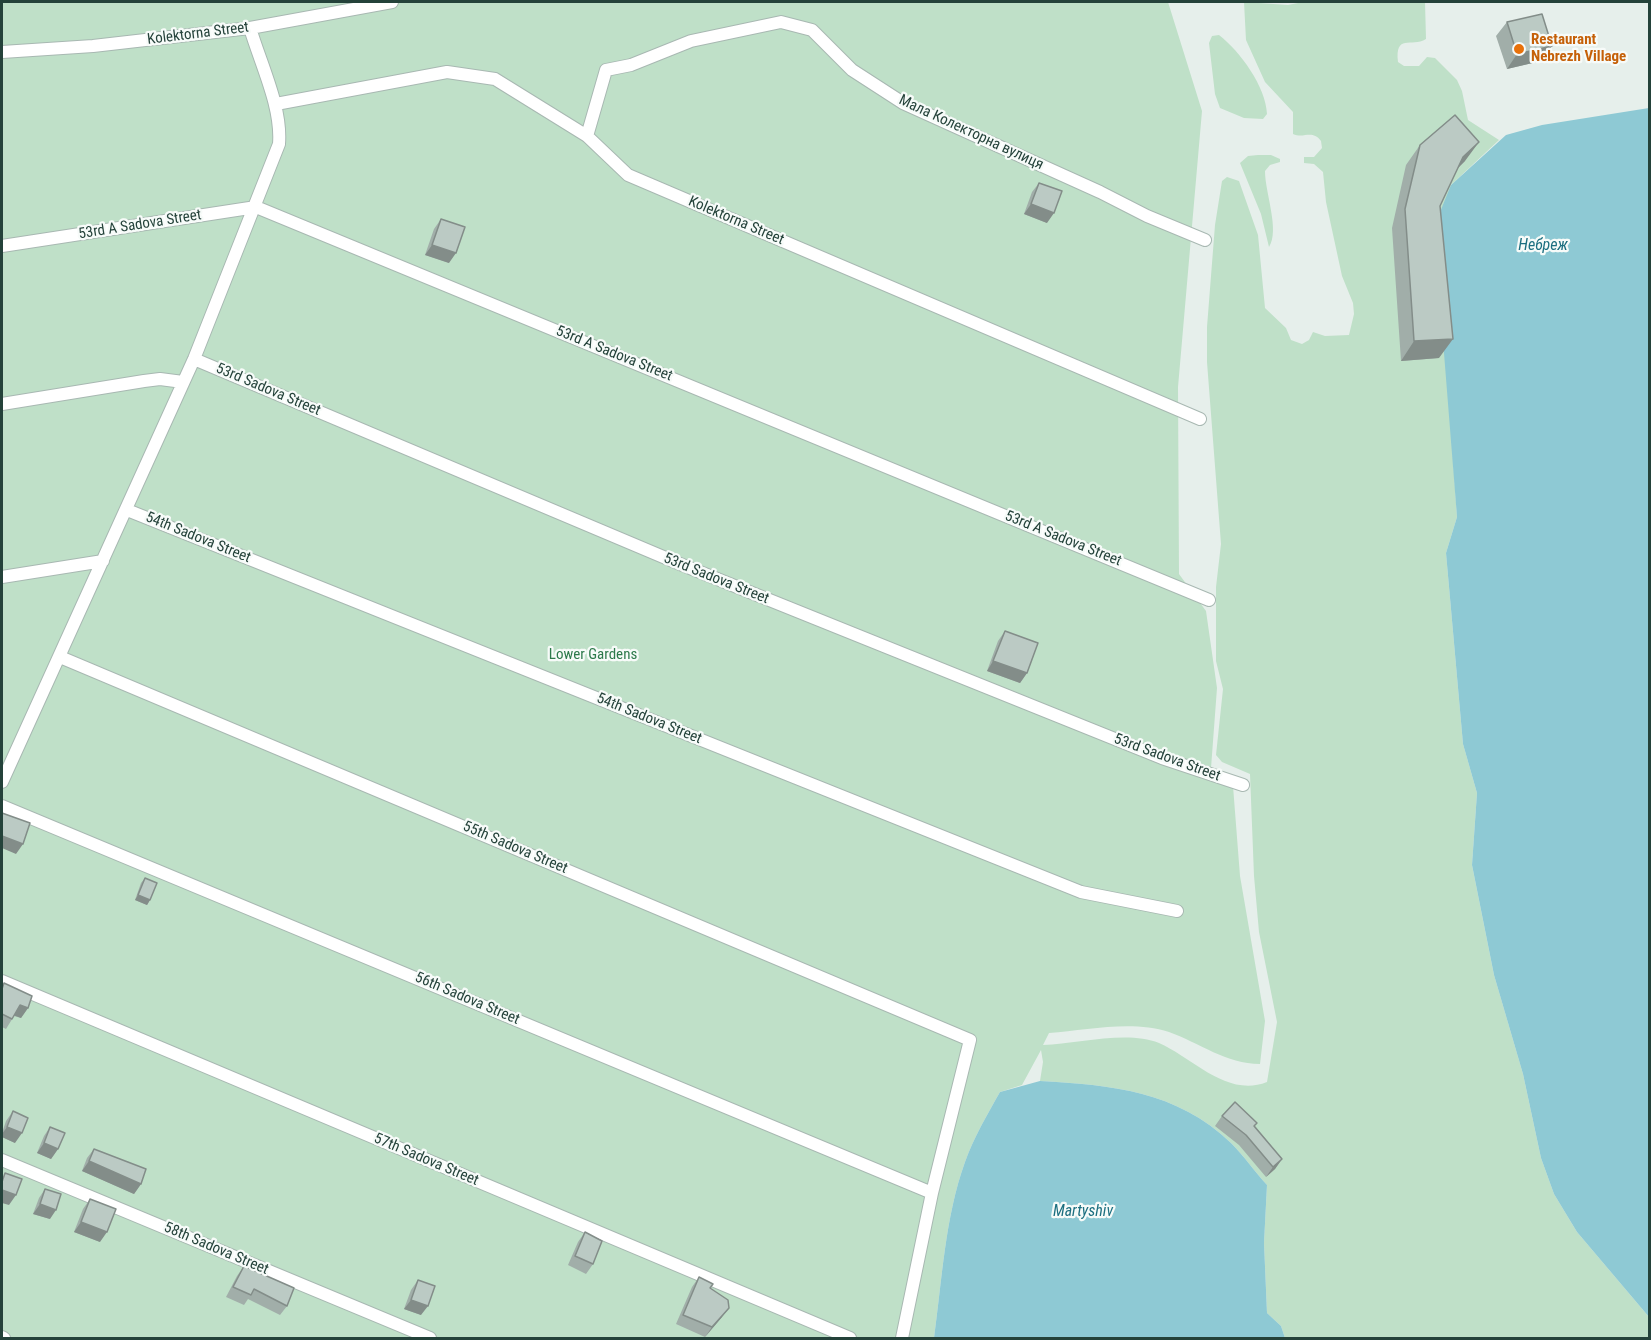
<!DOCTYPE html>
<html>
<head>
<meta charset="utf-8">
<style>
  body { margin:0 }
  #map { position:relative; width:1651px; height:1340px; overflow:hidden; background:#e6efeb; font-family:"Roboto Condensed",sans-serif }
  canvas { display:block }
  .frame { position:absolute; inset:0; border:3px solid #24423a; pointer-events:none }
</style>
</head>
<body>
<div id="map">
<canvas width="1651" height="1340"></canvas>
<div class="frame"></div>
</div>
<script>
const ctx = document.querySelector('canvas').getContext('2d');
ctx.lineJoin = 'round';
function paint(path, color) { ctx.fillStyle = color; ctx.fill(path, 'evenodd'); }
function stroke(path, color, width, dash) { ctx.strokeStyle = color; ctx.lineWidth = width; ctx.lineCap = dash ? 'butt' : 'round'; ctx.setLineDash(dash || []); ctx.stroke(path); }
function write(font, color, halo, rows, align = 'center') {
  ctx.font = font + ' "Roboto Condensed",sans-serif'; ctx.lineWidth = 4.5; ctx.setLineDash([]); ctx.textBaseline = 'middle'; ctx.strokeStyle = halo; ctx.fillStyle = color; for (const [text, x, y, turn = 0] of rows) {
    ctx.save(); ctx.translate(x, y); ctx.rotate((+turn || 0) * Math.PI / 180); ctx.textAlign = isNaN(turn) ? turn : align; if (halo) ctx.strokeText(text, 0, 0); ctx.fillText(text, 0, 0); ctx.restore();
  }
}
const green = new Path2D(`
  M2 2H1168L1202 111 1178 387 1179 574 1206 611 1217 688 1211 768 1233 786 1240 876 1265 1021 1260 1064C1226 1064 1200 1043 1169 1032 1132 1020 1087 1030 1049 1033L1043 1045C1077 1044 1127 1030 1159 1043 1193 1058 1227 1098 1267 1082L1277 1022 1259 932 1254 876 1250 774 1222 762 1216 755 1223 689 1216 661V587L1221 544 1207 362V327L1215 225 1222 181 1227 177 1239 181 1258 235 1265 308 1286 328 1291 340 1302 344 1309 340 1313 332 1325 336 1349 335 1354 314 1353 303 1342 276 1326 202 1323 172 1314 164 1304 163V157H1314L1322 148 1321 141C1312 129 1304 139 1293 134V112L1265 82 1246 40 1244 2 1288 5 1303 2H1425L1426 39C1411 48 1395 33 1398 62L1404 66H1419L1427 57 1435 58 1457 80 1462 91 1468 120 1499 140 1451 185 1448 385 1457 517 1446 553 1463 744 1477 793 1472 865 1494 975 1523 1074 1541 1158 1554 1194 1577 1232 1649 1317V1338H1285L1281 1326 1267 1313 1264 1243 1267 1185C1255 1172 1244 1156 1231 1143 1177 1091 1112 1085 1040 1081L1043 1062 1041 1050 1022 1085 1000 1092C987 1115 974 1137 965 1162 945 1217 942 1281 934 1338H2Z
  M1219 35C1240 51 1266 87 1267 114L1263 119 1244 118 1220 108 1215 94 1209 43 1212 36Z
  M1258 155H1271L1280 159V162L1270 165 1265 171C1265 193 1280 230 1269 247L1261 214 1240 163 1248 156Z`);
const water = new Path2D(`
  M1649 108V1317L1577 1232 1554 1194 1541 1158 1523 1074 1494 975 1472 865 1477 793 1463 744 1446 553 1457 517 1434 227 1451 185 1506 135 1542 125Z
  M1040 1081C1112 1085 1177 1091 1231 1143 1244 1156 1255 1172 1267 1185L1264 1243 1267 1313 1281 1326 1285 1338H934C942 1281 945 1217 965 1162 974 1137 987 1115 1000 1092Z`);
const minor = new Path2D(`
  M2 52 93 46 250 28 392 2
  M276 104 447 72 495 79 587 136 628 175 1200 419
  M587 136 606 70 631 65 691 41 781 22 812 30 852 70 903 103 1100 192 1147 216 1205 240
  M2 246 256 207 1209 600
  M194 359 680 564 1162 758 1243 785
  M2 404 144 381 160 379 183 382
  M127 510 1081 892 1177 911
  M2 577 103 561
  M60 657 970 1040 932 1193 902 1338
  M2 782 194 359 279 144C282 107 261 65 250 28
  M2 806 932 1193
  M2 981 850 1338
  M2 1160 430 1338
  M2 1337 4 1338`);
const wall = new Path2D(`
  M1507 22 1541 61 1507 69 1496 36Z
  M1420 145 1465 161 1457 169 1440 206 1439 358 1401 361 1392 228 1406 165Z
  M1039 183 1047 223 1024 214 1032 192Z
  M441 219 449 263 425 255 434 229Z
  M1005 631 1027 673 1020 683 987 671 998 641Z
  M145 878 150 900 147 905 135 900 141 883Z
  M4 983 28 1008 21 1018 14 1016 6 1029 2 1027V987Z
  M13 1111 15 1143 2 1137V1133L6 1121Z
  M1222 1116 1255 1126 1282 1159 1275 1169 1266 1177 1239 1145 1215 1126Z
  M50 1127 58 1149 51 1159 37 1153 44 1136Z
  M94 1149 141 1184 134 1194 82 1171 87 1158Z
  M45 1189 50 1219 33 1214 39 1198Z
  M90 1199 100 1242 74 1232 83 1209Z
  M585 1232 593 1264 586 1274 568 1265 578 1242Z
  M244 1266 287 1306 280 1315 248 1299 244 1305 226 1297 237 1276Z
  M699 1277 710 1289 722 1317 705 1337 676 1324 692 1287Z
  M418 1280 421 1315 404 1309 411 1290Z`);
const shadedWall = new Path2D(`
  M1552 46 1541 61 1507 69 1517 54Z
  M1479 142 1465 161 1449 177 1463 157Z
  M1031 204 1054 213 1047 223 1024 214Z
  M432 245 456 253 449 263 425 255Z
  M1453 339 1439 358 1401 361 1414 341Z
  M993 661 1027 673 1020 683 987 671Z
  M2 836 23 844 16 854 2 848Z
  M138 895 150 900 147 905 135 900Z
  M20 1005 28 1008 21 1018 13 1015Z
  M7 1127 22 1133 15 1143 2 1137V1134Z
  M44 1143 58 1149 51 1159 37 1153Z
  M1282 1159 1275 1169 1266 1177 1273 1167Z
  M89 1161 141 1184 134 1194 82 1171Z
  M2 1190 16 1195 9 1205 2 1203Z
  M40 1204 56 1210 50 1219 33 1214Z
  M81 1222 107 1232 100 1242 74 1232Z
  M411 1300 428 1306 421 1315 404 1309Z
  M729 1308 722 1317 705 1337 712 1327Z`);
const building = new Path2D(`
  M1542 14 1552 46 1517 54 1507 22Z
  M1455 115 1479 142 1463 157 1440 206 1453 339 1414 341 1405 209 1420 145Z
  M1039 183 1062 191 1054 213 1031 204Z
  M441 219 465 227 456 253 432 245Z
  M1005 631 1038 643 1027 673 993 661Z
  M2 813 30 823 23 844 2 836Z
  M145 878 157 883 150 900 138 895Z
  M4 983 32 996 28 1008 20 1005 12 1019 2 1014V989Z
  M1235 1102 1257 1123 1254 1126 1282 1159 1273 1167 1246 1135 1222 1116Z
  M13 1111 28 1118 22 1133 7 1127Z
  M50 1127 65 1133 58 1149 44 1143Z
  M94 1149 146 1169 141 1184 89 1161Z
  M5 1173 22 1179 16 1195 2 1190V1182Z
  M45 1189 61 1194 56 1210 40 1204Z
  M90 1199 116 1209 107 1232 81 1222Z
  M585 1232 602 1241 593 1264 575 1256Z
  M244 1266 294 1288 287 1306 254 1289 251 1295 233 1287Z
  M699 1277 713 1284 710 1288 728 1300 729 1308 712 1327 683 1315Z
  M418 1280 435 1286 428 1306 411 1300Z`);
const markers = [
  [1519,49,6,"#e8710a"]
];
const streetNames = [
  ["Kolektorna Street",198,34,-7],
  ["Мала Колекторна вулиця",971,133,25],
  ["Kolektorna Street",736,221,23],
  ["53rd A Sadova Street",140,225,-9],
  ["53rd A Sadova Street",614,354,22],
  ["53rd Sadova Street",268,390,23],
  ["54th Sadova Street",198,538,22],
  ["53rd A Sadova Street",1063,539,22],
  ["53rd Sadova Street",716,579,22],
  ["54th Sadova Street",649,719,22],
  ["53rd Sadova Street",1167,758,20],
  ["55th Sadova Street",515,848,23],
  ["56th Sadova Street",467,999,23],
  ["57th Sadova Street",426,1160,23],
  ["58th Sadova Street",216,1249,23]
];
const foodNames = [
  ["Restaurant",1531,40],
  ["Nebrezh Village",1531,57]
];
const parkNames = [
  ["Lower Gardens",593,655]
];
const waterNames = [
  ["Небреж",1543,246],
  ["Martyshiv",1083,1212]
];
paint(green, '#bfe0c8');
paint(water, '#8ec9d4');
stroke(minor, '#a8b8b2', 14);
stroke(minor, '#fff', 12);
paint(wall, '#a1aea9');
paint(shadedWall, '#838d89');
paint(building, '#bbcac4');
stroke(building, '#838d89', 1.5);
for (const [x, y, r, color] of markers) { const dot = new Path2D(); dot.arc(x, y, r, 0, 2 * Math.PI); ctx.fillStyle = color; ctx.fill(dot); stroke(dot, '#f7fbf9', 2); }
write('15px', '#24423a', '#f7fbf9', streetNames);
write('bold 15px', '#c56008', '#f7fbf9', foodNames, 'left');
write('15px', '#2d7a4b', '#f7fbf9', parkNames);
write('italic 16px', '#1c6f80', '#f7fbf9', waterNames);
</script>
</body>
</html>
